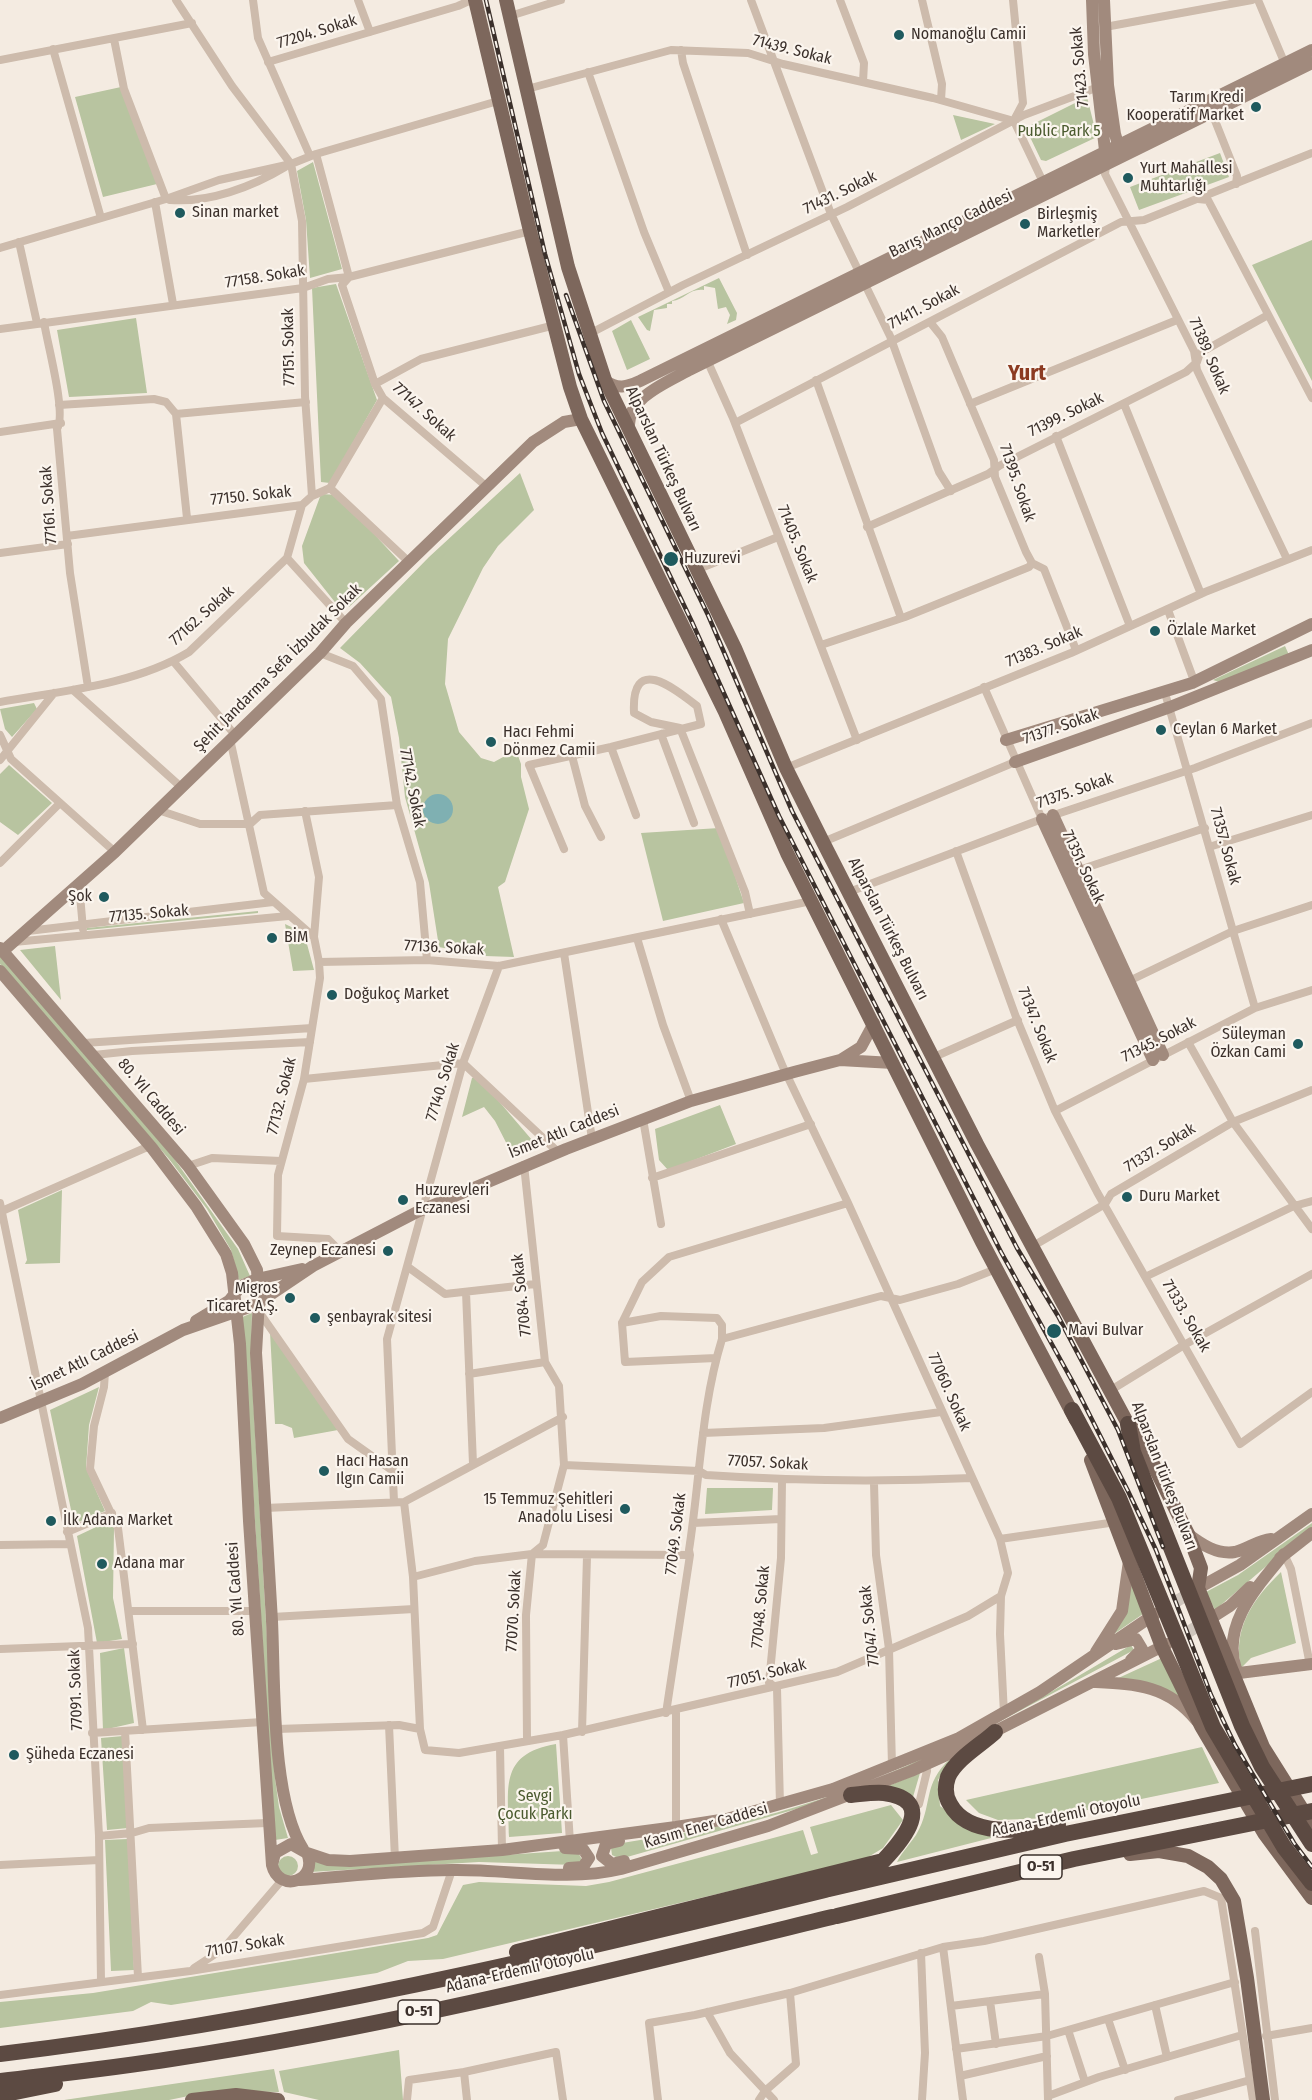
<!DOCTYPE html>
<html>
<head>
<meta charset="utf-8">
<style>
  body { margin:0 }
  canvas { display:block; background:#f4ebe1 }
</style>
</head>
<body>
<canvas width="1312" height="2100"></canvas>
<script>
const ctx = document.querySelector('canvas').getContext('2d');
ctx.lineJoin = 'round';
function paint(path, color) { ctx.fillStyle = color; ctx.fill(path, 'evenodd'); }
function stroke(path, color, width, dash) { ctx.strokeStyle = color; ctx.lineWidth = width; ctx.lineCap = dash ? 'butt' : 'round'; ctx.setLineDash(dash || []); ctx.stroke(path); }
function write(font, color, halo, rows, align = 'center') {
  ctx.font = font + ' "Fira Sans Condensed",sans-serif'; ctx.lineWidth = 4.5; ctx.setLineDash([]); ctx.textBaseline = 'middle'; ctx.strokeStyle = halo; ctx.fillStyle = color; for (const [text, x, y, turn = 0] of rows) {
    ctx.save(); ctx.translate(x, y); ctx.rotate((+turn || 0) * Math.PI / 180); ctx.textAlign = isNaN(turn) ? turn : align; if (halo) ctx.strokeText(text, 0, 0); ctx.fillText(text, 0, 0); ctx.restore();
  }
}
const green = new Path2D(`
  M121 87 157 184 103 197 75 97Z
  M1087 97 1097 137 1046 161 1041 160 1030 137 1029 126Z
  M953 115 995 124 961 140Z
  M1220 153 1229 177 1139 210 1130 187Z
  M313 162 342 269 310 278 306 220 297 171Z
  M1312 240V381L1252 265Z
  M719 278 737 313 736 320 727 324 730 315 726 307 718 309 715 288 704 286V290C689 288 685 300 672 301V304H667V308L654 310 650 331 647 330 638 317Z
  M336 284 377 400 330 483 321 482 312 288Z
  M136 318 147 393 69 397 57 330Z
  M631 320 650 359 627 370 612 331Z
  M520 473 534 510 498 546 483 568 448 639 445 684 459 732 481 758 494 762 516 750 521 764V777L529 809 505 882 498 887 514 957 485 956 439 947 429 883 405 797 399 738 391 697 360 663 340 648 429 557Z
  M321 494 338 495 399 561 349 607 338 606 304 563 302 546Z
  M1285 646 1289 655 1225 684 1213 680Z
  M34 703 37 709 12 737 5 729 0 709Z
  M9 765 52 803 18 835 0 822V774Z
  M719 828 744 903 663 921 641 833Z
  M258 911V913L87 930V928Z
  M285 924 304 933 314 970 293 971Z
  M55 946 61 1000 20 950Z
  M0 956 173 1157 238 1249 250 1276 239 1280 231 1250 207 1209 169 1159 0 964Z
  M475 1077H478L538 1147 514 1158 495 1121 484 1107 462 1117 472 1078Z
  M720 1105 736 1144 668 1170 659 1160 655 1129Z
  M62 1190 60 1263 25 1264 27 1260 18 1210Z
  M252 1313 251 1361 275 1778 279 1807 288 1838 275 1840 245 1362 240 1318Z
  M270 1332 338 1430 294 1438 292 1428 282 1424H275Z
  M99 1387 89 1425 86 1468 105 1511 74 1524 50 1410Z
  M707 1488H773L772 1510 705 1514Z
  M111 1520 114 1528 113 1598 122 1639 97 1643 77 1536Z
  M1312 1523V1527L1215 1610 1206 1592 1238 1575Z
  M1281 1572 1296 1643 1251 1658 1241 1668C1232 1628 1254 1598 1281 1572Z
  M1131 1577 1143 1614 1111 1636C1124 1616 1130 1601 1131 1577Z
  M1131 1645 1134 1650 935 1756 800 1808 620 1859 612 1855 611 1848 616 1844C677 1834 739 1825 799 1806 918 1770 1025 1708 1131 1645Z
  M124 1648 134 1723 103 1730 100 1653Z
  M1162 1658 1182 1701C1159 1684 1141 1680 1114 1680Z
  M123 1736 128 1828 107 1830 101 1738Z
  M556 1744 562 1833 509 1837C509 1790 497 1754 556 1744Z
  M1202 1747 1219 1783 1049 1818 998 1820 979 1813 966 1800Z
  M951 1758 938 1780 940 1806 973 1830 995 1837 897 1862C902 1852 910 1844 916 1835 934 1805 921 1785 951 1758Z
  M920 1773 913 1797 888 1786Z
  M891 1805 903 1820 883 1848 865 1859 443 1959 408 1961 377 1973 171 2005 151 2002 133 2011 0 2028V2002L93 1993 428 1938 437 1935 463 1885 479 1882 586 1886 609 1882 803 1830 811 1855 818 1853 810 1827Z
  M128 1839 134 1970 111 1971 105 1840Z
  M577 1850 582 1860 576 1865 479 1862 310 1872 313 1860 375 1864Z
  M278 1866a10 10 0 1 1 20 0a10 10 0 1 1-20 0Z
  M399 2050 403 2100H319L284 2092 279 2071Z
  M274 2069 279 2092 213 2091 169 2100H64Z`);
const water = new Path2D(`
  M423 809a15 15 0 1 1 30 0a15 15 0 1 1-30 0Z`);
const secondaryTunnel = new Path2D(`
  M1159 1612 1193 1591
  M1171 1642 1205 1622`);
const street = new Path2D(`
  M176 0 232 86 291 164 302 221 305 396 312 496
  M253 0 258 38 310 156
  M358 0 370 32
  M751 0 831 214 890 336 939 472 951 491
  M840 0 864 63 863 82
  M922 0 942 84 941 100
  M1013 0 1023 103 1014 120
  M1258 0 1285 64
  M510 16 561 0
  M1105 27 1252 0
  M114 39 124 89 166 199
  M53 49 101 218
  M681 50 683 63 747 255
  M0 60 192 23
  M268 62 458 6 471 0
  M588 72 644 232 669 292
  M527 89 671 50 748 53 783 64 933 98 1014 121
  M1212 113 1237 176 1236 184
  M1014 121 1044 184
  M316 154 349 277 342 285 375 384 383 398 487 487
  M1106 166 1105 174 1194 351 1197 370 1287 559
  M1198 199 1208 200 1312 398
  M170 200C209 203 252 187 285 167
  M155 202 173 304
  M19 242 37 323
  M0 248 166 199 219 180 291 164 316 154 498 101
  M44 322C47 343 67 414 57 429L70 573 88 687
  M930 322 942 337 994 460 995 477 1026 552 1032 563 1044 569 1076 650
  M0 329 303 288 328 279 349 277 530 231
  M589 334 683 285 847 207 1024 115 1101 86
  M707 360 733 418 857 740
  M816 380 901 618
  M375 384 421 359 555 325
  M970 404 1177 320
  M1124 404 1201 594
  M59 405 154 399 166 402 176 414
  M735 423 1121 222 1144 220 1312 153
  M0 432 61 423
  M1056 436 1130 626
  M330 488 409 562
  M187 518 176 414 306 402
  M867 527 988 474 999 466 1186 372 1197 362 1200 353 1268 315
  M67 536 302 505 312 496 330 488 383 398
  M0 553 68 544
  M287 558 346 623
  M696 570 778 537
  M1168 610 1193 678 1192 683
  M821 645 905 617 1029 567 1032 563
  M320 653 353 666 381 699 397 805 420 882 427 960
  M173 661 235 735
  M984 687 1042 819
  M73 690 181 787
  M1165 693 1255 1008
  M0 702C62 691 134 685 189 652L287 558 302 505
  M661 734 694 823
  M0 735 11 759 115 852
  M230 739 264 893 314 937 319 962 427 960 499 966 811 901
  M611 747 636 815
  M572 756 585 806 601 837
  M0 760 54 693
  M786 768 1071 653 1205 592 1312 550
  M158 810 200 824H250L260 815 397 805
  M305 811 319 877 314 937
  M823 842 1015 762
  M1209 847 1312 815
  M564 849 529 765 611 747 701 724 697 706C673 687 631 654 634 713L651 722 680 728 745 892 750 914
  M956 851 1016 1017 1055 1111 1097 1192 1240 1444 1312 1392
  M0 863 59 804
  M1079 870 1205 828
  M74 889 80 895 83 929
  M849 892 1042 819 1195 768 1312 723
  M721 919 783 1067 848 1203 1000 1539 1008 1573 1001 1596 1000 1634 1004 1714
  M28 931 273 902
  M637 938 663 1025 691 1101
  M14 942 288 916
  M564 953 592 1139
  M319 962 320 978 304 1079 278 1175 277 1236 328 1239 340 1251
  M1129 981 1233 931 1312 905
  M1188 1042 1233 1122 1312 1229
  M84 1043 312 1028
  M94 1055 132 1051 310 1042
  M934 1057 1018 1020
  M463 1063 558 1152
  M304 1079 463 1063
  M1055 1111 1255 1008 1312 990
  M643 1119 661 1224
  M524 1165 545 1362 559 1386 564 1465 543 1545 532 1554 526 1615 527 1741
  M188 1166 212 1158 281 1161
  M652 1178 811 1124
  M0 1203 88 1628 99 1836 101 1982
  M2 1211 145 1148H152
  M1033 1246 1105 1204 1111 1194 1233 1122 1312 1090
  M408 1267 445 1294 535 1284
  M1147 1276 1294 1206 1312 1201
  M466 1292 473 1464
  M257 1315 262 1316 348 1439 393 1471
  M622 1323 661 1316 717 1318 722 1325V1339
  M716 1358 625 1362 622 1323 642 1282 669 1257 848 1203
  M105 1372 104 1387 94 1426 90 1469 118 1528 143 1730
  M469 1374 545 1362
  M1111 1390 1184 1345 1312 1274
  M703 1433 824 1428 941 1412
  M564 1465 699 1471 706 1475C795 1481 883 1482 972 1478
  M874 1483 876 1555 889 1649 892 1766
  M394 1502 387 1339 463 1063 499 966
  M404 1502 413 1577 420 1729 425 1750 459 1753 563 1735 837 1672 968 1616 1001 1596
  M265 1508 404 1502 563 1417
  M693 1523 781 1519
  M67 1532 112 1513
  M1000 1539 1116 1522
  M0 1545 69 1544
  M1284 1554 1291 1569 1310 1665
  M413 1577 475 1561 532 1554 690 1555
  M129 1611H254
  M272 1617 414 1609
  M0 1649 133 1644
  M676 1711V1827
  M666 1713 690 1555 689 1550C700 1480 701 1407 722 1339L881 1296 900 1300 958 1284 996 1269
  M389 1725 395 1859
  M277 1729 399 1725 420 1729
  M125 1731 138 1977
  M582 1732 587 1556
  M92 1733 262 1722
  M563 1735 570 1842
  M500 1747 502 1850
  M919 1804 927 1771
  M780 1805 777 1688 769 1683 781 1558 782 1480
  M99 1836 132 1833 149 1828 267 1823
  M0 1865 99 1860
  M1255 1931 1275 2100
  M943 1947 963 2100
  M921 1953 925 2053 922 2100
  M1039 1957 1045 1994 1048 2100
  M194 1968 223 1949 282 1880
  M0 1995 190 1971 423 1933 433 1927 452 1870
  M990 2001 996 2044
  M1155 2005 1167 2057
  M951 2006 1045 1994
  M707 2012 730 2053 774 2100
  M1108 2019 1125 2070
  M1068 2030 1085 2082
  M1266 2036 1312 2028
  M956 2049 1047 2036 1235 1982
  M960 2076 1047 2056
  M1048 2096 1099 2077 1242 2035
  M407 2100 409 2080 464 2072
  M467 2100 464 2072 556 2052 563 2100
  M658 2100 649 2023 695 2015 790 1993 943 1947 984 1941 1204 1891 1221 1898 1253 2100
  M759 2100 765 2091 796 2064 790 1993
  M1178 2100 1250 2080`);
const secondary = new Path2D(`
  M1092 0 1094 54 1106 159
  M1104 0 1108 85 1115 134 1120 151
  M605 380C617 390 627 387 640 381L1312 50
  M629 429C626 398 666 383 689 370L1312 63
  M1006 740 1192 683 1312 624
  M1015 762 1170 707 1312 650
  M1053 815 1163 1055
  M1042 819 1153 1060
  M0 948 188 1166 244 1244 257 1270 259 1301 256 1353C262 1442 267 1531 272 1621 275 1683 271 1798 303 1849
  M3 951 115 852 320 653 346 623 533 442 564 422 581 419
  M0 971 152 1148 196 1206 226 1254 232 1273 240 1344 249 1521 272 1865C279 1894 319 1881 307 1853L291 1844 275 1853 272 1865
  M842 1059 861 1047 874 1023
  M196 1321 229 1301 241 1286 257 1279 302 1269
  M0 1418 82 1384 183 1330 255 1305 313 1266 417 1212 566 1149 691 1101 794 1072 840 1060 893 1063
  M1188 1534C1201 1544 1217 1555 1235 1552 1248 1549 1258 1540 1271 1539
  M1280 1558 1312 1533
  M1193 1591 1240 1565 1312 1514
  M1205 1622 1230 1606 1250 1587
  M1116 1644 1136 1639 1142 1649 1131 1660
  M1096 1652 1122 1611 1129 1561
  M1236 1669C1221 1624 1258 1586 1284 1554
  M1231 1674 1312 1664
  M1094 1682C1136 1684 1168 1685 1197 1721
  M619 1841 606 1844 602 1856 612 1864 624 1861
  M565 1848 583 1849 589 1858 583 1867 569 1868
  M307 1853 328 1860 350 1861 502 1850 676 1827 727 1819 833 1789 959 1738 1040 1692 1155 1614
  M300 1880C351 1876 402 1870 452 1870 509 1869 566 1882 621 1869L768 1826 911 1771 962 1748 1167 1644`);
const primary = new Path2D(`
  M475 0 530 231 570 387 581 419 725 712 787 853 982 1242 1076 1420
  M506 0 568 267 605 380 735 648 786 768 823 842 977 1144 1128 1424 1137 1432 1188 1534 1201 1568 1198 1588 1263 1747 1312 1825
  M1091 1460 1162 1647 1201 1726 1264 1833 1312 1898
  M1130 1854 1159 1851 1188 1856 1208 1867 1221 1879 1234 1901 1247 1978 1263 2100
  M192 2100 236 2095 278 2100`);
const highway = new Path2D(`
  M1072 1410 1119 1498 1213 1727 1284 1847 1312 1883
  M1128 1424 1133 1452 1242 1726 1262 1767 1312 1844
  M995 1732C981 1745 956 1759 948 1777 945 1786 945 1796 950 1804 969 1839 1025 1830 1058 1825
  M829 1889 1065 1834 1312 1784
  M837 1916 1074 1859 1312 1811
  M517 1952 883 1861C903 1840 937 1800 884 1793 874 1792 862 1794 851 1795
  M0 2054C279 2021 553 1957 825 1890
  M0 2081C57 2074 114 2068 171 2059 394 2026 614 1970 832 1917
  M0 2095 55 2084`);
const rail = new Path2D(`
  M486 0 545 254 579 374 602 433 692 622 779 816 1001 1252 1075 1386 1128 1491 1156 1550 1211 1695 1235 1745 1294 1843 1312 1867
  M566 295 604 401 708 615 792 811 1017 1248 1058 1316 1118 1430 1163 1547`);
const markers = [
  [899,35,6,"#1f5a5e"],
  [1256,107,6,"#1f5a5e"],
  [1128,178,6,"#1f5a5e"],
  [180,213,6,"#1f5a5e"],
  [1025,224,6,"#1f5a5e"],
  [671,559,8,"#1f5a5e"],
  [1155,631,6,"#1f5a5e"],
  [1161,730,6,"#1f5a5e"],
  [491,742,6,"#1f5a5e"],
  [104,897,6,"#1f5a5e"],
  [272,938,6,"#1f5a5e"],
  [332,995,6,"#1f5a5e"],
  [1298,1044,6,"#1f5a5e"],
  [1127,1197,6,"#1f5a5e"],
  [403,1200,6,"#1f5a5e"],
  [388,1251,6,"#1f5a5e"],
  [290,1298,6,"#1f5a5e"],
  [315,1318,6,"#1f5a5e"],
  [1054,1331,8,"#1f5a5e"],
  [324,1471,6,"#1f5a5e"],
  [625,1509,6,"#1f5a5e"],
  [51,1521,6,"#1f5a5e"],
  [102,1564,6,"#1f5a5e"],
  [14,1755,6,"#1f5a5e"]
];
const shields = [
  [1041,1867,42],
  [419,2012,42]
];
const shieldNames = [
  ["O-51",1041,1867],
  ["O-51",419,2012]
];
const streetNames = [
  ["77204. Sokak",317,32,-17],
  ["71439. Sokak",792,50,14],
  ["71423. Sokak",1080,67,-95],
  ["71431. Sokak",840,193,-26],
  ["Barış Manço Caddesi",951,224,-26],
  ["77158. Sokak",265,277,-9],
  ["71411. Sokak",924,307,-28],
  ["77151. Sokak",289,347,-91],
  ["71389. Sokak",1209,356,67],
  ["77147. Sokak",424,412,42],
  ["71399. Sokak",1066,415,-26],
  ["Alparslan Türkeş Bulvarı",663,459,65],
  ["71395. Sokak",1017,483,71],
  ["77150. Sokak",251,496,-6],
  ["77161. Sokak",49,505,-94],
  ["71405. Sokak",797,544,68],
  ["77162. Sokak",202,616,-42],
  ["71383. Sokak",1044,647,-23],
  ["Şehit Jandarma Sefa İzbudak Sokak",278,668,-45],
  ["71377. Sokak",1061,727,-19],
  ["77142. Sokak",412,788,79],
  ["71375. Sokak",1075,791,-19],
  ["71357. Sokak",1225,846,75],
  ["71351. Sokak",1083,867,65],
  ["77135. Sokak",149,914,-5],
  ["Alparslan Türkeş Bulvarı",888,929,63],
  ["77136. Sokak",444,948,3],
  ["71347. Sokak",1037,1025,68],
  ["71345. Sokak",1159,1040,-27],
  ["77140. Sokak",443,1082,-73],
  ["77132. Sokak",282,1096,-76],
  ["80. Yıl Caddesi",151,1097,50],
  ["İsmet Atlı Caddesi",564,1132,-22],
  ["71337. Sokak",1160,1148,-31],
  ["77084. Sokak",522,1295,-96],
  ["71333. Sokak",1186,1316,60],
  ["İsmet Atlı Caddesi",85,1361,-26],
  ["77060. Sokak",949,1392,66],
  ["77057. Sokak",768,1463,3],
  ["Alparslan Türkeş Bulvarı",1164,1476,69],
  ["77049. Sokak",676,1534,-83],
  ["80. Yıl Caddesi",236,1589,-94],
  ["77048. Sokak",761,1607,-85],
  ["77070. Sokak",514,1611,-87],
  ["77047. Sokak",870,1626,-96],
  ["77051. Sokak",767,1674,-14],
  ["77091. Sokak",76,1690,-92],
  ["Adana-Erdemli Otoyolu",1066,1816,-12],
  ["Kasım Ener Caddesi",706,1826,-16],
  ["71107. Sokak",245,1946,-9],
  ["Adana-Erdemli Otoyolu",520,1971,-13]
];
const poiNames = [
  ["Nomanoğlu Camii",911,35],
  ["Tarım Kredi",1244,98,"right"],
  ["Kooperatif Market",1244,116,"right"],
  ["Yurt Mahallesi",1140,169],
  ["Muhtarlığı",1140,187],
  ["Sinan market",192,213],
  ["Birleşmiş",1037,215],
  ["Marketler",1037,233],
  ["Huzurevi",684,559],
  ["Özlale Market",1167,631],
  ["Ceylan 6 Market",1173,730],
  ["Hacı Fehmi",503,733],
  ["Dönmez Camii",503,751],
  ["Şok",92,897,"right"],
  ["BİM",284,938],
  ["Doğukoç Market",344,995],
  ["Süleyman",1286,1035,"right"],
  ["Özkan Cami",1286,1053,"right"],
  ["Huzurevleri",415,1191],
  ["Eczanesi",415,1209],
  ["Duru Market",1139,1197],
  ["Zeynep Eczanesi",376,1251,"right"],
  ["Migros",278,1289,"right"],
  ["Ticaret A.Ş.",278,1307,"right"],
  ["şenbayrak sitesi",327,1318],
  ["Mavi Bulvar",1068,1331],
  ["Hacı Hasan",336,1462],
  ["Ilgın Camii",336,1480],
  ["15 Temmuz Şehitleri",613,1500,"right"],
  ["Anadolu Lisesi",613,1518,"right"],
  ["İlk Adana Market",63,1521],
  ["Adana mar",114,1564],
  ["Şüheda Eczanesi",26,1755]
];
const parkNames = [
  ["Public Park 5",1059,132],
  ["Sevgi",535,1797],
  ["Çocuk Parkı",535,1815]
];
const districtNames = [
  ["Yurt",1027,374]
];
paint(green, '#b8c4a0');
paint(water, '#7fb0b2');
stroke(secondaryTunnel, '#cfc6bd', 12, [12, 6]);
stroke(street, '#cdbbac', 8);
stroke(secondary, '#a18a7d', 12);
stroke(primary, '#7d675c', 14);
stroke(highway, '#5c4a42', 16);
stroke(rail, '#3b302b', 4.5);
stroke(rail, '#fbf5ee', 2, [7]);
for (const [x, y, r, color] of markers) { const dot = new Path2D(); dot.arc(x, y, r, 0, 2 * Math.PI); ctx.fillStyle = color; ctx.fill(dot); stroke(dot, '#fbf5ee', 2); }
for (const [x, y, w] of shields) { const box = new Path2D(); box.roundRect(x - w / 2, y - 12, w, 24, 4.5); ctx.fillStyle = '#fbf5ee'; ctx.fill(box); stroke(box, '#3b302b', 1.5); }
write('bold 15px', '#3b302b', null, shieldNames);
write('16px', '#3b302b', '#fbf5ee', streetNames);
write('16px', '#3b302b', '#fbf5ee', poiNames, 'left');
write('16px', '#4a5a2e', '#fbf5ee', parkNames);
write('bold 22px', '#8c3b22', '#fbf5ee', districtNames);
</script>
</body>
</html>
